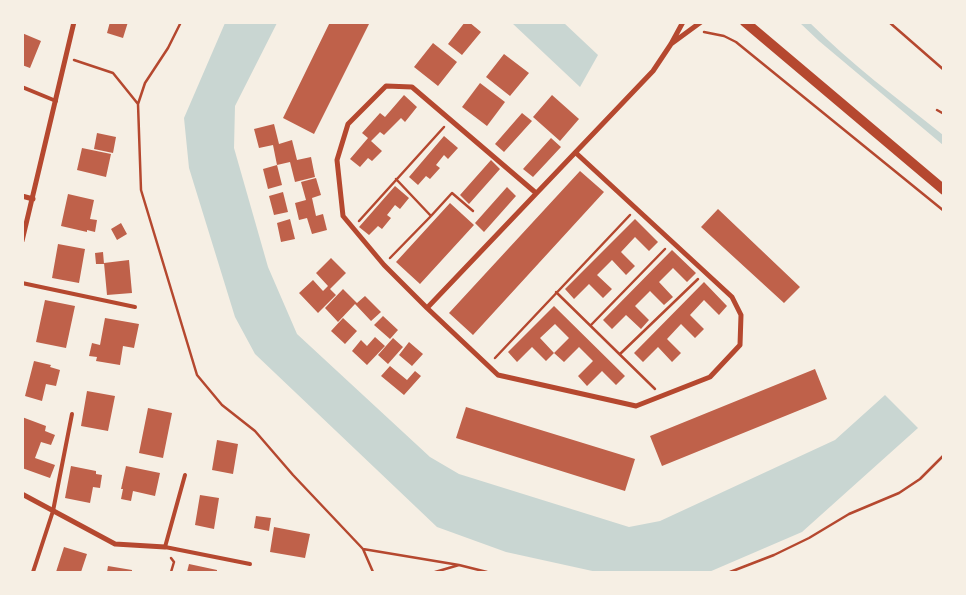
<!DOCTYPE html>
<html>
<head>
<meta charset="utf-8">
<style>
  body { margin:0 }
  #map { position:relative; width:966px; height:595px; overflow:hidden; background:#f6efe4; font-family:Overpass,sans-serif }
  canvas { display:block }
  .frame { position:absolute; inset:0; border:24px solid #f6efe4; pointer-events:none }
</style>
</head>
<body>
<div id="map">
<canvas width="966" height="595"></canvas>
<div class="frame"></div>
</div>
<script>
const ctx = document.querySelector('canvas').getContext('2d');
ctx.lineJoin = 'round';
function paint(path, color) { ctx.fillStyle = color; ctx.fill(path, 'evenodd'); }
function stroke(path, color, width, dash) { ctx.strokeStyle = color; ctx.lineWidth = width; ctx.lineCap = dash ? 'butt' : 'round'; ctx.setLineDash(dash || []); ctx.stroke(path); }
const water = new Path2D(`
  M225 23H277L235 106 234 148 268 267 297 334 430 457 459 474 629 527 660 521 835 440 885 395 918 428 802 532 709 572H597L506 552 437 527 255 354 235 317 189 168 184 118Z
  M512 23H564L598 55 580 87Z
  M800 23H810C851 64 898 99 943 135V145L819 41Z`);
const building = new Path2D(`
  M110 22H128L123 38 107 33Z
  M330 22H370L314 134 283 118Z
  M465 22H469L481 32 462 55 448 44Z
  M22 33 41 41 30 68 22 65Z
  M433 43 457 62 438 86 414 67Z
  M504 54 529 73 510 96 486 77Z
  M480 83 505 102 487 126 462 107Z
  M404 95 417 107 405 122 401 118 384 135 380 132 371 141 382 151 372 161 368 158 360 167 350 159 368 138 362 133 380 113 385 117Z
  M552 95 579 119 560 141 533 117Z
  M522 113 532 121 504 152 495 144Z
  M274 124 279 144 292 140 297 160 311 157 315 177 295 182 290 162 277 165 273 145 259 148 254 129Z
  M97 133 116 137 113 153 94 149Z
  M444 136 458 148 448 159 444 155 436 165 440 168 430 179 426 176 418 185 409 177Z
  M551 138 561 147 533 177 523 169Z
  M82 148 111 154 106 177 77 170Z
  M491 160 500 169 469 204 460 195Z
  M277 165 282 185 268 189 263 169Z
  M580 171 604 192 473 335 449 313Z
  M316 178 321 195 312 198 316 216 323 214 327 230 312 234 307 218 299 220 295 203 306 200 301 182Z
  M395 186 409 198 400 209 395 205 387 215 391 218 382 229 378 226 369 235 359 227Z
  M507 187 516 196 484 232 475 223Z
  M283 192 288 212 274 215 269 196Z
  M68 194 94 200 90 219 97 220 95 232 87 230V232L61 226Z
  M450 203 474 225 420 284 396 262Z
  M718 209 800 287 784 303 701 227Z
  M290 219 295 239 281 242 277 223Z
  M635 219 658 242 649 251 635 237 621 252 635 266 626 275 612 260 597 275 612 289 603 298 589 284 574 299 565 289Z
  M121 223 127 234 117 240 111 229Z
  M58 244 85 249 79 283 52 278Z
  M672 250 696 273 687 282 673 268 659 282 673 297 664 305 650 291 635 306 649 320 641 329 626 315 612 329 603 320Z
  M103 252 104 264H96L95 253Z
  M331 258 346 273 330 289 336 295 318 313 299 293 313 280 323 291 328 286 316 273Z
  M129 260 132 293 107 295 104 263Z
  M704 282 727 306 719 315 704 300 690 315 704 329 695 338 681 324 667 339 681 353 672 362 658 347 643 362 634 353Z
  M343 289 357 303 365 296 381 312 371 321 355 304 338 322 325 308Z
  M45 300 75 306 66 348 36 342Z
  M554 306 625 376 616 385 602 371 587 386 578 376 593 361 579 347 564 362 554 353 546 361 532 347 517 362 508 352ZM555 324 569 338 554 353 540 338Z
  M383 316 398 330 390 339 374 325Z
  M105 318 139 324 134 348 123 346 120 365 96 361 97 357 89 356 92 343 100 345Z
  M343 318 357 331 345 344 331 331Z
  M375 337 385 346 367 365 352 351 361 340 367 346Z
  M393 338 403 347 388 364 378 355Z
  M409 342 423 354 412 366 399 355Z
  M34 361 51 365 50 367 60 370 56 386 46 384 42 401 25 396Z
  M390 366 407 380 415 371 421 376 404 395 381 376Z
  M815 369 827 399 662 466 650 436Z
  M87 391 115 396 108 431 81 426Z
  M466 407 635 459 625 491 456 438Z
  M148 408 172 413 163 458 139 453Z
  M22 417 46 426 45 431 55 435 51 445 41 442 35 458 55 465 50 478 22 468Z
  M217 440 238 444 233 474 212 470Z
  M71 466 96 471V474L102 475 100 488 93 487 90 503 65 498Z
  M126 466 160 473 155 496 133 491 131 501 121 499 123 489H121Z
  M200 495 219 498 214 529 195 525Z
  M256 516 271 518 269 531 254 528Z
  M274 527 310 534 305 558 270 552Z
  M64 547 87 554 81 572H56Z
  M189 564 217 570V572H187Z
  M108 566 132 570V572H107Z`);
const path = new Path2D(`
  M181 22 168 48 145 83 138 104 141 190 197 375 222 405 255 431 293 475 363 549 373 572
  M889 22 944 70
  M704 32 724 36 736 42 944 211
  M74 60 113 73 138 104
  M937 110 944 114
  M431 216 452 193 473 211
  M359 221 444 127
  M390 258 431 216 396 179
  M556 292 655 389
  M591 325 665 249
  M620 354 698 279
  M495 358 630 215
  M363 549 459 565
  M171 572 174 562 171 558
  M435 572 459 565 487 572
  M730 572 774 555 809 538 849 514 899 493 920 479 944 455`);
const service = new Path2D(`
  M22 87 56 101
  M22 283 135 307
  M185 475 165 547 250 564
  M33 572 53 511 72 414`);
const minor = new Path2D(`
  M671 44 701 22
  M536 193 412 87 386 86 348 124 337 160 343 216 384 265 427 308 498 375 636 406 710 377 740 345 741 315 732 297 576 153
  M22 196 33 199
  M22 241 74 22
  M427 308 653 71 671 44 683 22
  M22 494 115 544 165 547`);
const secondary = new Path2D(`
  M745 22 944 190`);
paint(water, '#c9d6d2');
paint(building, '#bf614a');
stroke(path, '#b5482f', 2.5);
stroke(service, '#b5482f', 4);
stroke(minor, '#b5482f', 5);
stroke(secondary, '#b5482f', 10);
</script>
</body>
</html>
